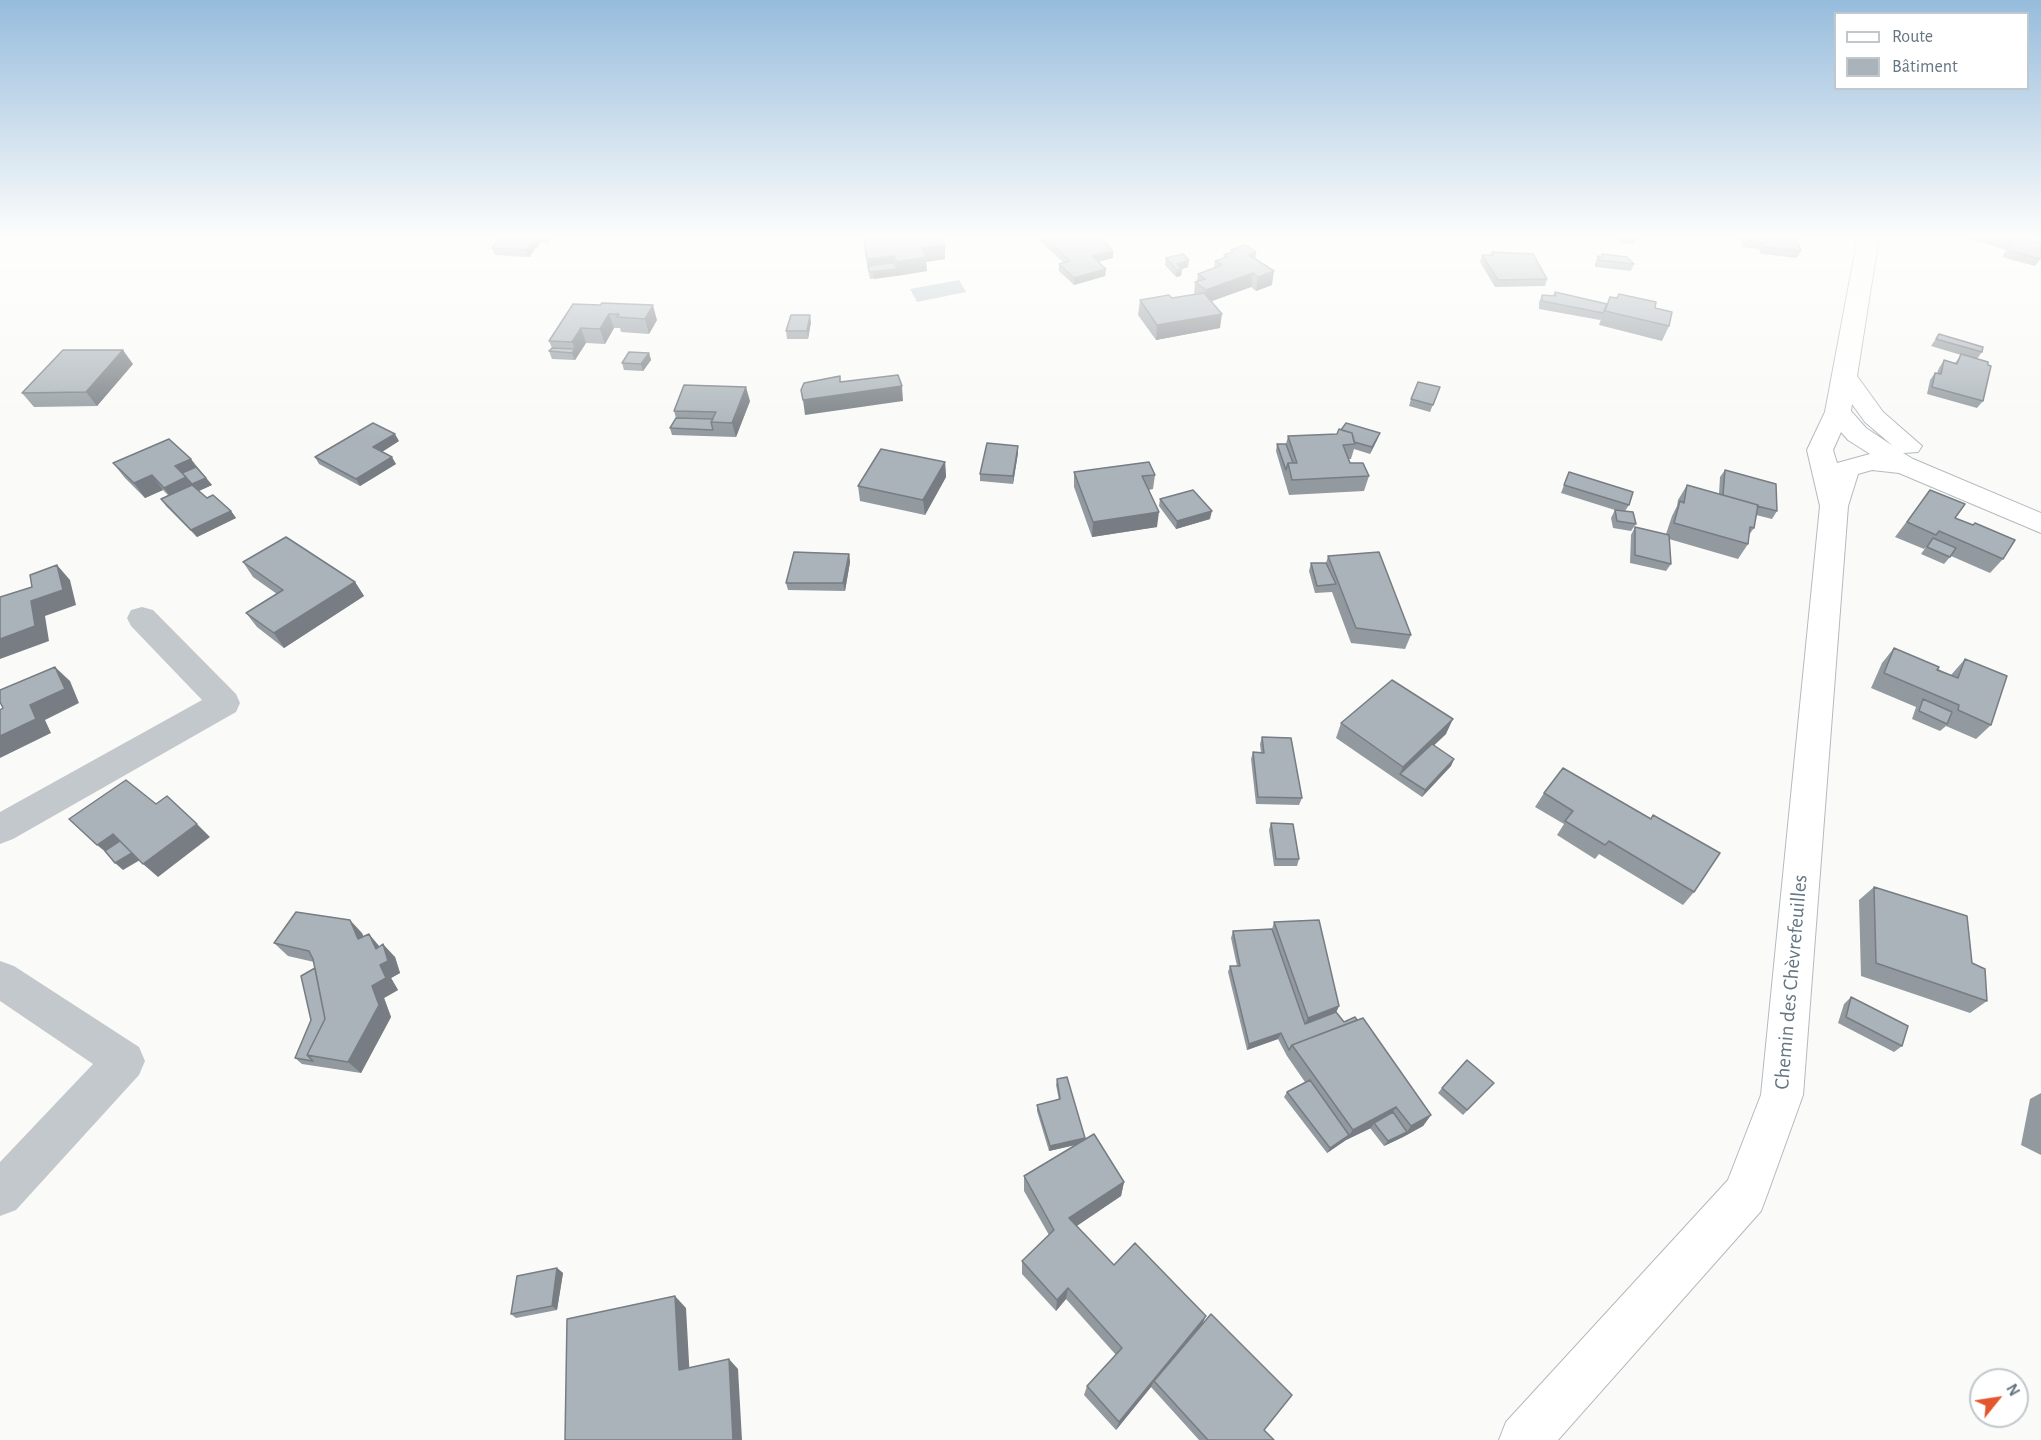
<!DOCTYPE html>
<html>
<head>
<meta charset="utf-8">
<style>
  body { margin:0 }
  #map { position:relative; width:2041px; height:1440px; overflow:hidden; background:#fafaf8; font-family:"Alegreya Sans",sans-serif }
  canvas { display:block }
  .legend { position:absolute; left:1834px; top:12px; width:195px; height:78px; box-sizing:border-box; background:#fff; border:2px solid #c1c8cd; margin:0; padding:8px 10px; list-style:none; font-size:18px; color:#657683 }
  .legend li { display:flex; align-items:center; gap:12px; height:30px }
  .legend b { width:30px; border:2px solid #c1c8cd }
  .north { position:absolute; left:1969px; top:1368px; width:60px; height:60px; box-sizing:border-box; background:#fff; border:2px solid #c1c8cd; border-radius:50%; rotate:60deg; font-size:16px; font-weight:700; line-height:24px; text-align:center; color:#657683 }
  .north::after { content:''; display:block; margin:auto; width:21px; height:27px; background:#e4572e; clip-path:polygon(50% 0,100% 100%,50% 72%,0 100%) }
</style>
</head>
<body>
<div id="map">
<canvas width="2041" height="1440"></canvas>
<ul class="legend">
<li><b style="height:8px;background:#fff"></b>Route</li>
<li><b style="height:16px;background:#aab3b9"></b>Bâtiment</li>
</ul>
<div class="north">N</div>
</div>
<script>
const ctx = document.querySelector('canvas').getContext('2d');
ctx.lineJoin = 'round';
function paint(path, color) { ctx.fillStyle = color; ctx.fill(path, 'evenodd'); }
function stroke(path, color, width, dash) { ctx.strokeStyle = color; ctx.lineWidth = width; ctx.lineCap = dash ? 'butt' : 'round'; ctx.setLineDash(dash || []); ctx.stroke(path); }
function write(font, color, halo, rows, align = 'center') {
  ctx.font = font + ' "Alegreya Sans",sans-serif'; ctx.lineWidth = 6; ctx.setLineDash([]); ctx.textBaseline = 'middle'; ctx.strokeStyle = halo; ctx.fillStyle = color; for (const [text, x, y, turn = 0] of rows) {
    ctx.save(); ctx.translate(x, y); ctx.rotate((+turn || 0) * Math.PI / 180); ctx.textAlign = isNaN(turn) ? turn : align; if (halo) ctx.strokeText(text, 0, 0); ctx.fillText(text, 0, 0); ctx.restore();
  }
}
const water = new Path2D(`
  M959 280 966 292 917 302 910 289Z`);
const street = new Path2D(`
  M142 607 153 610 236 694 240 703 236 712 13 839 0 844V812L202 700 131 626 127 618 131 610Z
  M0 961 14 966 139 1047 145 1061 139 1075 16 1210 0 1216V1162L93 1064 0 1001Z`);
const secondary = new Path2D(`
  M1858 236H1879L1857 376 1883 412 1922 446 1918 452 1903 453 1913 459 2041 513V533L1899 473 1872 470 1858 474 1848 506 1803 1095 1767 1195 1761 1211 1558 1440H1499L1506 1422 1728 1180 1761 1095 1820 506 1807 450 1825 412ZM1852 404 1865 422 1893 446 1866 428 1851 411ZM1841 432 1848 440 1870 454 1837 463 1833 450Z`);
const wall = new Path2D(`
  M501 236H553L548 243 541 242 529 257 495 255 492 248 502 239Z
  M1040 236H1104L1103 241 1113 251V258L1098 262 1106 269 1105 276 1074 285 1059 271V264L1064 263 1040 241Z
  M1619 236H1637L1634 245 1618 242Z
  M1739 236H1772L1801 251 1797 258 1761 254 1759 249 1743 247Z
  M1959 236H2018L2041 258 2035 266 2002 257 2006 250Z
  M864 240 945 259 926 262 927 271 898 276 870 279 865 254Z
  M1231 250 1256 252 1255 259 1272 285 1256 291 1251 287 1211 301 1220 328 1156 340 1138 315 1140 300 1172 298 1194 294 1195 282H1197L1198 274 1214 268 1215 261 1223 258 1224 255 1231 253Z
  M1492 252 1547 279 1545 286 1495 287 1480 262 1482 255H1491Z
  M1602 254 1634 264 1631 271 1595 267V263L1598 256 1601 257Z
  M1166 258 1188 267 1182 269 1181 276 1176 277 1165 265Z
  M1555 292 1607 304 1610 297 1655 308 1669 326 1662 341 1599 325 1601 319 1600 320 1539 309V302L1542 295H1553Z
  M573 304 657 320 649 334 621 332 620 328H614L605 344 586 343 575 360 552 359 549 351 552 348 549 341Z
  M811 322 808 339H787L786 331Z
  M1939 334 1982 352 1977 359 1983 401 1977 408 1927 394 1930 380 1935 373H1937L1939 368 1944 360 1955 363 1961 355 1931 346Z
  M649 353 651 360 643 371 624 370 622 363Z
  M133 364 97 406 34 407 22 393Z
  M1437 395 1430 412 1409 406 1411 399Z
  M750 401 736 437 672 435 670 428 676 418 674 411Z
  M1341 430 1380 433 1377 440 1370 454 1354 449 1351 459H1349L1350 463 1369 476 1364 491 1289 495 1276 451 1277 444H1286L1288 436 1337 434Z
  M399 441 382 452 396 464 360 486 319 464 315 457Z
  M1018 446V453L1013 484 980 481V474Z
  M191 459 212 485 199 491 207 498 231 511 236 518 197 537 166 506 161 499 168 495 163 490 145 498 125 478 113 463Z
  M945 462 946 477 925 515 860 501 858 486Z
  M1725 470 1777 511 1772 519 1756 515 1754 528 1749 535 1748 544 1738 559 1669 539 1671 564 1666 571 1630 563 1631 535 1635 527 1666 534 1672 516 1677 506 1678 500 1687 485 1719 494 1720 477Z
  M1074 472 1155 475 1153 489 1149 490 1157 527 1092 537 1074 487Z
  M1569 472 1629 505 1625 511 1636 524 1631 531 1613 528 1611 518 1615 510 1618 511 1561 493Z
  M1160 499 1210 519 1176 529 1159 506Z
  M1919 505 1955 518 2003 559 1990 573 1951 556 1944 564 1921 554 1926 547 1924 549 1895 537Z
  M849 554 850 562 845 591 788 590 786 583Z
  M1328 556 1411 635 1405 649 1351 643 1332 592 1315 593 1309 571 1311 563H1326Z
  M243 562 355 582 364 596 284 648 257 627 246 613 277 594 253 577Z
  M1894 648 1951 675 1965 659 1991 725 1976 739 1946 726 1940 731 1912 719 1916 707 1871 688 1882 663Z
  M1341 723 1446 734 1434 745 1454 759 1451 766 1422 797 1336 738Z
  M1262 737 1302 798 1299 805 1256 804 1251 759 1253 752 1261 753 1260 744Z
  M1544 793 1650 819 1653 815 1694 892 1683 905 1599 854 1595 859 1557 835 1564 824 1535 807Z
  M1271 823 1299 859 1297 866H1274L1269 830Z
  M1874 887 1972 963 1987 1001 1970 1013 1861 976 1859 900Z
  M1274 922 1339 1006 1336 1012 1344 1022 1431 1115 1423 1126 1403 1137 1384 1146 1370 1128H1371L1346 1140 1327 1153 1284 1097 1287 1092 1305 1082 1287 1056 1278 1039 1247 1050 1228 972 1230 966H1237L1231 938 1233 931 1272 929Z
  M362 933 363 937 395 957 400 973 391 978 398 990 384 998 391 1017 361 1073 302 1064 295 1058 311 1020 315 968 314 962 288 956 274 943Z
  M1851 997 1902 1046 1894 1052 1838 1023 1844 1004Z
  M1057 1079 1084 1140 1124 1182 1121 1196 1076 1226 1114 1265 1202 1324 1264 1430 1274 1440H1199L1151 1387 1116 1430 1084 1395 1087 1386 1116 1355 1066 1299 1056 1311 1022 1274V1261L1049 1235 1024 1191V1176L1075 1145 1049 1151 1037 1111V1105L1059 1100 1056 1085Z
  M1442 1088H1489L1463 1115 1438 1093Z
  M2041 1093V1155L2021 1145 2030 1099Z
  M557 1268 563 1273 557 1310 516 1318 511 1314Z`);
const shadedWall = new Path2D(`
  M538 236H539L541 242 529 257 526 250Z
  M546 236H553L548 243Z
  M945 245V259L926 262 927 271 874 279 873 272 868 266 867 259 894 256 895 269H897V262L922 248Z
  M1113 251V258L1092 263V256Z
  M1256 252 1254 266 1249 255Z
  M1189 260 1188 267 1182 269 1181 276 1176 277 1177 264Z
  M1106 269 1105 276 1074 285V278Z
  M1274 271 1272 285 1256 291 1258 277Z
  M1253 273 1251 287 1204 304 1206 290Z
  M653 305 657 320 649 334 645 319Z
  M609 314 614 328 605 344 600 329Z
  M1222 314 1220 328 1156 340 1157 325Z
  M810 315 811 322 808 339 807 331Z
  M581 328 586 343 575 360 572 353 575 349 572 342Z
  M123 350 133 364 97 406 86 392Z
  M649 353 651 360 643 371 641 364Z
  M902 386 903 401 805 415 803 400Z
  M746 387 750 401 736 437 732 423Z
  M1380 433 1377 440 1370 454 1372 447Z
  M395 434 399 441 377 455 373 447Z
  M1018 446V453L1013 484V476Z
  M392 457 396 464 360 486 356 479Z
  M191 459 201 474 206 478 212 485 174 502 164 488 175 466Z
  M945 462 946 477 925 515 923 500Z
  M152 475 163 490 145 498 134 483Z
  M231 511 236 518 197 537 191 530Z
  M1212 511 1210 519 1176 529 1177 521Z
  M1159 512 1157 527 1092 537 1093 522Z
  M849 554 850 562 845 591 843 583Z
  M57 565 70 580 76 605 45 616 49 641 0 659V639L31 601Z
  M355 582 364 596 284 648 274 633Z
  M55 667 70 681 79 703 45 720 51 733 0 758V736L30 705Z
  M1453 719 1446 734 1403 775 1400 774 1403 767Z
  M1454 759 1451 766 1422 797 1425 790Z
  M197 824 210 837 158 877 143 864Z
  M113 834 140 860 123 870 115 863 113 858 97 845Z
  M350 920 362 933 370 952 358 939Z
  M369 934 380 947 383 944 395 957 400 973 391 978 398 990 384 998 391 1017 361 1073 348 1062 372 986 380 965 376 949Z
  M1339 1006 1333 1019 1302 1030 1308 1018Z
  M1281 1033 1278 1039 1247 1050 1249 1044Z
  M1396 1107 1389 1118 1374 1123 1371 1128 1346 1140 1327 1153 1330 1148 1349 1135 1353 1130Z
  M1431 1115 1423 1126 1403 1137 1384 1146 1388 1141 1407 1132 1411 1126Z
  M1085 1138 1084 1143 1049 1151 1050 1146Z
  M1124 1182 1121 1196 1068 1232 1069 1218Z
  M557 1268 563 1273 557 1310 552 1306Z
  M1068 1288 1066 1299 1056 1311 1057 1300Z
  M675 1296 686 1308 690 1380 679 1370Z
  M1206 1316 1201 1327 1154 1381 1151 1387 1116 1430 1119 1422Z
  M729 1359 738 1369 742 1440H733Z`);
const building = new Path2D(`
  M511 236H538L526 250 492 248 499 239H508Z
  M894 236H941L945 245 922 248 926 257 897 262 894 256 867 259 864 240Z
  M1043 236H1099L1113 251 1092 256 1106 269 1074 278 1059 264 1070 261Z
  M1745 236H1772L1797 240 1801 251 1765 247 1763 242 1747 240Z
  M1988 236H2018L2041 243V258L2040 259 2007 250 2011 243Z
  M1245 245 1256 252 1249 255 1274 271 1258 277 1253 273 1206 290 1195 282 1205 279 1198 274 1222 265 1215 261 1227 257 1224 255 1233 252 1231 250Z
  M1492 252 1533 254 1547 279 1498 280 1482 255H1493Z
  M1183 254 1189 260 1177 264 1182 269 1177 270 1166 258Z
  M1602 254 1627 257 1634 264 1598 260V256L1602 257Z
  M894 263 897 269 869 272 868 266Z
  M1555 292 1607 304 1603 313 1542 301V295L1556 296Z
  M1204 293 1222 314 1157 325 1140 300 1169 295 1172 298Z
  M1619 294 1656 302 1655 308 1672 312 1669 326 1605 311 1610 297 1617 298Z
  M602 303 653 305 645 319 617 317 619 314H609L600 329 581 328 572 342 549 341 573 304 600 305Z
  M791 315H810L807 331H786Z
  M1939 334 1983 347 1982 352 1936 339Z
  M552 348 575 349 572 353 549 351Z
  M63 350H123L86 392 22 393Z
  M629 352 649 353 641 364 622 363Z
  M1961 354 1988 362V365L1991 366 1983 401 1932 387 1935 373 1941 374 1944 360 1957 364Z
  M898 375 902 386 803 400 801 390 804 383 840 376V382Z
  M1418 382 1440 387 1433 405 1411 399Z
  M684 385 746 387 732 423 711 422 716 412 674 411Z
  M676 418 713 419 711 422 713 430 670 428Z
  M373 423 395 434 373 447 392 457 356 479 315 457Z
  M1346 423 1380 433 1372 447 1354 442 1352 433 1341 430Z
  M1339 429 1352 433 1355 444 1343 445 1350 463H1363L1369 476 1292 480 1288 463H1297L1288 436 1337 434Z
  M169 439 191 459 175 466 186 477 164 488 152 475 134 483 113 463Z
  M987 443 1018 446 1013 476 980 474Z
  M1277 444H1286L1293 463H1288L1286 470Z
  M881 449 945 462 923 500 858 486Z
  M1149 462 1155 475 1142 476 1159 512 1093 522 1074 472Z
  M196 467 206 478 192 484 182 473Z
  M1725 470 1776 484 1777 511 1757 506 1758 505 1723 495Z
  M1569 472 1633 492 1629 505 1564 485Z
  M192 485 207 498 213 495 231 511 191 530 161 499Z
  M1687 485 1758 505 1754 528 1750 527 1748 544 1674 523 1680 501 1684 503Z
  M1193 490 1212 511 1177 521 1160 499Z
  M1930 490 1965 504 1955 518 1973 525 1975 523 2015 540 2003 559 1939 531 1936 535 1907 522Z
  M1615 510 1633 512 1636 524 1617 521Z
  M1635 527 1669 535 1671 564 1635 555Z
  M286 537 355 582 274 633 246 613 283 590 243 562Z
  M1933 538 1956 548 1950 557 1927 547Z
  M794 552 849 554 843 583H786Z
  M1379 552 1411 635 1356 628 1328 556Z
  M1311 563H1326L1336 584 1317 586Z
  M57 565 63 590 31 601 35 626 0 639V597L32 587 30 575Z
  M1894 648 1939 667 1937 670 1958 678 1965 659 2007 676 1991 725 1958 710 1959 705 1884 673Z
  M55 667 65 689 30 705 36 719 0 736V710L3 708 0 702V690Z
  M1392 680 1453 719 1403 767 1341 723Z
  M1923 699 1952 712 1947 724 1919 711Z
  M1262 737 1291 738 1302 798 1258 797 1253 752 1264 753Z
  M1432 744 1454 759 1425 790 1400 774Z
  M1563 768 1651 819 1653 815 1720 853 1694 892 1609 841 1605 845 1565 821 1573 811 1544 793Z
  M126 780 156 804 167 796 197 824 143 864 113 834 97 845 69 819Z
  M1271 823 1293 824 1299 859H1276Z
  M120 841 132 853 115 863 105 851Z
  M1874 887 1967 916 1972 963 1985 969 1987 1001 1876 963Z
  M296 912 350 920 358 939 369 934 376 949 383 944 388 961 380 965 386 978 372 986 379 1005 348 1062 307 1055 325 1019 313 959 309 951 274 943Z
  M1319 920 1339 1006 1308 1018 1274 922Z
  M1272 929 1305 1024 1336 1012 1344 1022 1355 1017 1357 1020 1292 1045 1289 1050 1281 1033 1249 1044 1230 966H1240L1233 931Z
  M315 968 325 1019 307 1055 313 1061 295 1058 311 1020 301 976Z
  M1851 997 1908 1026 1902 1046 1846 1017Z
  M1363 1018 1431 1115 1411 1126 1396 1107 1353 1130 1292 1045Z
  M1467 1060 1494 1083 1467 1110 1442 1088Z
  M1067 1077 1085 1138 1050 1146 1037 1105 1060 1099 1057 1079Z
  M1310 1080 1349 1135 1330 1148 1287 1092Z
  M1393 1112 1407 1132 1388 1141 1374 1123Z
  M1094 1134 1124 1182 1069 1218 1114 1265 1135 1243 1206 1316 1119 1422 1087 1386 1122 1348 1068 1288 1057 1300 1022 1261 1054 1230 1024 1176Z
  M557 1268 552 1306 511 1314 517 1276Z
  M675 1296 679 1370 729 1359 733 1440H565L567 1319Z
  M1211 1314 1292 1395 1264 1430 1274 1440H1208L1154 1381Z`);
const nearStreetnames = [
  ["Chemin des Chèvrefeuilles",1791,982,-85]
];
paint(water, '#bbc7cb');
stroke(secondary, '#b3babf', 2);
paint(street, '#c3c8cc');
paint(secondary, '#fff');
paint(wall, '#929a9f');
paint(shadedWall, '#777d82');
paint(building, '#aab3b9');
stroke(building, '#777d82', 1.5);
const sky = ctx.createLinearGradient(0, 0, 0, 438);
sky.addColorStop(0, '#96bcdc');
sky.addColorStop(0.54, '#fdfdfc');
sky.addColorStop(1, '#fdfdfc00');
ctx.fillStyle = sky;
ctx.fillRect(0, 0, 2041, 438);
write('21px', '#657683', '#fff', nearStreetnames);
</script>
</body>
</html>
